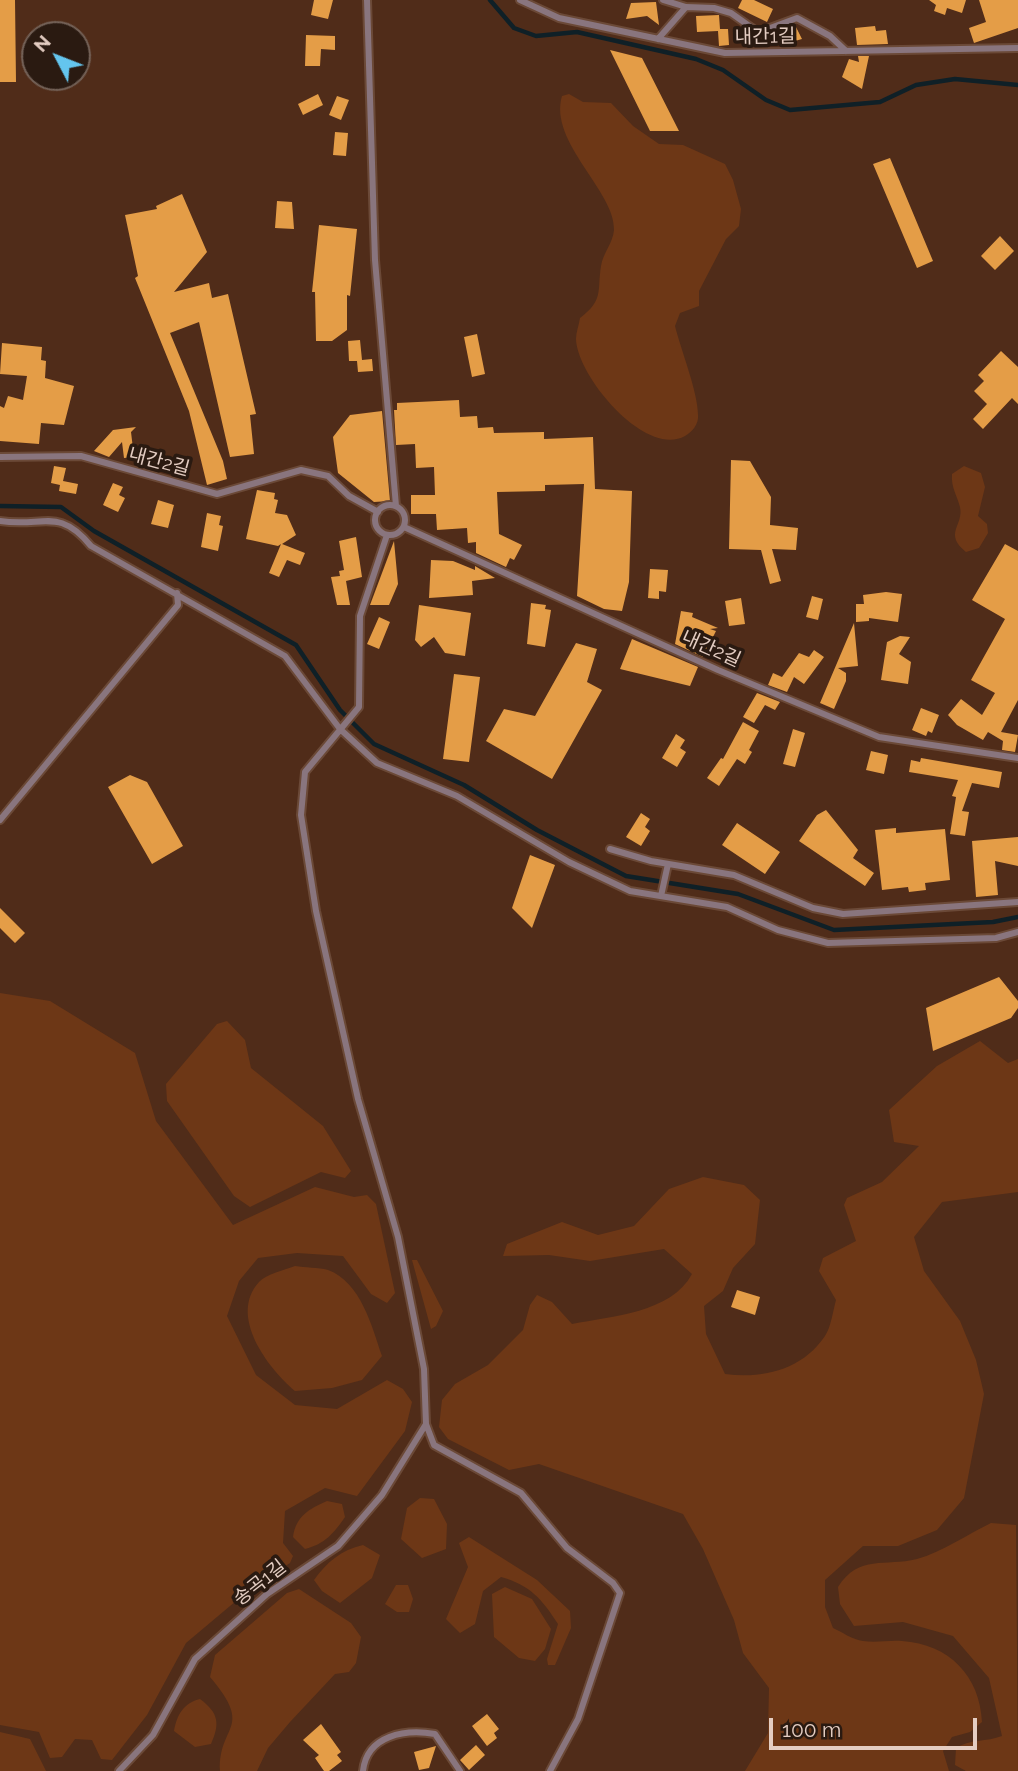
<!DOCTYPE html>
<html>
<head>
<meta charset="utf-8">
<style>
  body { margin:0 }
  #map { position:relative; width:1018px; height:1771px; overflow:hidden; background:#502c19; font-family:Raleway,sans-serif }
  canvas { display:block }
  .north { position:absolute; left:21px; top:21px; width:70px; height:70px; box-sizing:border-box; background:#2a1a11; border:2px solid #746258; border-radius:50%; rotate:312deg; font-size:19px; font-weight:700; line-height:28px; text-align:center; color:#e4cdc2 }
  .north::after { content:''; display:block; margin:auto; width:24px; height:32px; background:#64c5ee; clip-path:polygon(50% 0,100% 100%,50% 72%,0 100%) }
  .scale { position:absolute; left:769px; top:1718px; width:208px; height:32px; box-sizing:border-box; border:4px solid #e4cdc2; border-top:0; padding-left:9px; font-size:21px; line-height:24px; white-space:nowrap; color:#e4cdc2; -webkit-text-stroke:5px #2a1a11; paint-order:stroke }
</style>
</head>
<body>
<div id="map">
<canvas width="1018" height="1771"></canvas>
<div class="north">N</div>
<div class="scale">100 m</div>
</div>
<script>
const ctx = document.querySelector('canvas').getContext('2d');
ctx.lineJoin = 'round';
function paint(path, color) { ctx.fillStyle = color; ctx.fill(path, 'evenodd'); }
function stroke(path, color, width, dash) { ctx.strokeStyle = color; ctx.lineWidth = width; ctx.lineCap = dash ? 'butt' : 'round'; ctx.setLineDash(dash || []); ctx.stroke(path); }
function write(font, color, halo, rows, align = 'center') {
  ctx.font = font + ' Raleway,"Noto Sans KR",sans-serif'; ctx.lineWidth = 7; ctx.setLineDash([]); ctx.textBaseline = 'middle'; ctx.strokeStyle = halo; ctx.fillStyle = color; for (const [text, x, y, turn = 0] of rows) {
    ctx.save(); ctx.translate(x, y); ctx.rotate((+turn || 0) * Math.PI / 180); ctx.textAlign = isNaN(turn) ? turn : align; if (halo) ctx.strokeText(text, 0, 0); ctx.fillText(text, 0, 0); ctx.restore();
  }
}
const green = new Path2D(`
  M569 94 583 102 611 103 633 126 659 144 683 145 725 164 733 180 741 209 739 226 726 239 699 291V306L680 313 675 326C681 350 698 392 698 415 699 424 692 432 685 436 645 458 577 376 576 339 576 332 579 325 580 318 604 300 597 291 601 266 603 253 613 243 614 230 616 192 548 142 562 96Z
  M964 466 981 473 985 487 978 516 987 524 988 533 979 548 966 552C943 533 964 526 960 507 957 495 951 488 952 474Z
  M0 993 50 1001 135 1053 156 1121 233 1225 315 1187 354 1197 367 1195 376 1204 395 1293 387 1303 371 1294 343 1256 297 1253 258 1258 239 1281 227 1316 256 1375 295 1405 337 1409 387 1380 403 1389 412 1402 405 1431 357 1496 325 1488 285 1511 283 1543 293 1556 290 1563 255 1585 186 1643 147 1715 112 1760 101 1759 92 1740 75 1739 62 1757 50 1758 39 1732 0 1725Z
  M227 1021 245 1040 251 1068 323 1126 351 1171 345 1178 321 1172 250 1207 234 1196 167 1101 166 1084 217 1024Z
  M980 1041 1008 1063 1018 1059V1192L942 1202 914 1237 924 1271 960 1321 976 1360 984 1394 964 1498 937 1530 898 1546H863L825 1580V1607L833 1628C842 1632 853 1640 863 1641 876 1643 889 1640 902 1641 949 1644 980 1676 982 1722L970 1732 952 1737 943 1751 949 1771H745L768 1733 769 1688 743 1653 734 1620 703 1549 683 1514 539 1464 509 1470 448 1439 439 1427 442 1400 455 1384 488 1365 523 1330 530 1305 537 1295 552 1302 572 1324C612 1316 671 1313 692 1274L664 1249 590 1261 549 1255 503 1256 507 1244 562 1222 598 1235 634 1226 669 1189 703 1177 744 1185 760 1200 755 1244 733 1268 723 1291 704 1306 706 1334 725 1374C763 1379 802 1370 825 1336 831 1327 833 1311 836 1300L819 1271 823 1258 856 1241 844 1205 847 1198 882 1182 919 1146 894 1142 889 1110 937 1066Z
  M412 1260H417L443 1311 436 1326 431 1329Z
  M295 1266C305 1268 318 1267 328 1270 361 1282 372 1327 382 1356L362 1380 332 1388 295 1391C268 1368 228 1316 259 1282 266 1274 285 1270 295 1266Z
  M420 1498 434 1499 447 1524 446 1549 422 1558 401 1539 407 1508Z
  M327 1501 342 1504 345 1517C334 1533 325 1544 305 1549L293 1537C296 1516 309 1509 327 1501Z
  M991 1523 1016 1525 1018 1771H966L955 1765 956 1748C969 1739 987 1742 1002 1736L989 1678 953 1636 903 1622 854 1626 840 1604 838 1587C859 1554 885 1567 917 1559 942 1552 968 1534 991 1523Z
  M469 1537 537 1580 570 1611 571 1628 555 1665H548L547 1659 558 1624C542 1599 530 1585 501 1577L483 1591 475 1624 460 1633 446 1619 468 1567 459 1543Z
  M363 1545 380 1555 372 1578 340 1603 322 1591 314 1580C327 1562 341 1550 363 1545Z
  M396 1585H408L413 1599 409 1612H397L385 1604Z
  M505 1587 532 1599 551 1629 545 1649 535 1661 519 1658 494 1637 492 1594Z
  M299 1589 351 1623 361 1637 356 1663 349 1672 335 1674 290 1722 268 1748 257 1771H220C218 1724 255 1730 210 1677L215 1655 287 1593Z
  M200 1699C219 1713 220 1724 211 1744L195 1747 174 1731C177 1714 184 1703 200 1699Z
  M0 1732 30 1739 46 1771H0Z`);
const stream = new Path2D(`
  M490 0 514 28 536 36 577 32 696 59 723 70 766 100 790 110 880 102 916 85 955 79 1018 85
  M0 506 61 507 94 531 296 645 340 710 374 744 464 785 537 830 626 876 738 894 834 930 993 922 1018 917`);
const building = new Path2D(`
  M0 0H15L16 82H0Z
  M314 0H333L328 19 311 15Z
  M742 0H754L773 9 767 22 738 8Z
  M929 0H966L962 13 947 8 945 15 934 11 936 5Z
  M979 0H1018V28L974 43 969 28 986 22Z
  M656 2 659 25 647 16 626 19 631 3Z
  M719 15 720 29H728L729 45 719 46 718 31 697 32 696 16Z
  M795 25 802 39 777 46 771 34Z
  M875 26 876 31 886 30 888 44 857 45 855 28Z
  M306 35 335 36V50L321 49 320 66H305Z
  M610 50 642 58 679 131H650Z
  M858 56H869L862 89 842 77 849 59 859 62Z
  M318 94 323 105 303 115 298 104Z
  M337 96 349 100 341 120 329 115Z
  M335 132 348 133 346 156 333 155Z
  M890 158 933 261 917 268 873 164Z
  M182 194 207 252 174 292 209 283 212 298 228 294 256 414 250 415 254 454 230 457 199 322 170 333 223 461 227 479 207 485 189 411 135 278 138 276 125 215 157 209 156 206Z
  M277 201 292 202 294 229 275 228Z
  M319 225 357 229 350 296 347 295V330L332 341H316L315 292H312Z
  M1000 236 1014 251 995 270 981 256Z
  M477 334 485 374 472 377 464 337Z
  M360 340 362 360 372 359 373 371 358 372 357 361H349L348 341Z
  M2 343 42 347 41 360 46 361 45 378 74 386 64 425 41 423 39 444 0 441V406L4 408 8 396 23 400 27 376 0 374Z
  M1001 351 1018 367V404L1012 398 983 429 973 419 987 404 974 391 984 381 978 375Z
  M459 400 460 417 477 416 478 428 493 427 494 433 544 432V439L593 437 595 489 632 491 629 582 622 611 604 609 577 596 584 484 545 485V491L497 492 499 534 522 545 514 560 510 558 506 567 476 553V542L468 543 467 528 437 530 436 514H411V495H435L434 467 416 468 415 444 396 445 394 410H397V403Z
  M382 411 390 501 374 502 338 473 333 437 350 415Z
  M136 427 131 432 134 457 124 458 122 442 109 457 94 451 113 430Z
  M731 460 750 461 771 497 770 525 798 528 796 550 772 549 781 581 770 584 761 550 729 549Z
  M54 466 66 468 63 481 78 484 76 494 59 491 60 485 51 483Z
  M113 483 123 487 119 495 125 498 118 512 103 505Z
  M257 490 275 493 274 499 278 500 275 513 287 515 296 535 282 544 305 553 300 565 287 560 279 577 269 573 281 544 278 546 246 539Z
  M158 500 174 505 168 528 151 524Z
  M207 513 221 516 219 525 223 526 218 551 201 547Z
  M356 537 362 577 346 581 350 605H337L331 577 340 576 339 571 344 570 339 541Z
  M394 541 398 584 389 605H370Z
  M1005 544 1018 551V700L1001 732 1018 735 1015 752 1002 750 1003 741 988 732 983 740 957 725 948 715 961 699 982 715 995 693 971 680 1005 619 972 600Z
  M431 560 453 561 475 570V566L495 578 472 581 473 595 429 598Z
  M650 569 668 570 666 592 659 591V599L648 598Z
  M886 592 902 594 898 622 869 618V621L856 622V604H864L863 595Z
  M812 596 823 599 818 620 806 617Z
  M741 598 745 624 729 626 725 601Z
  M531 603 546 605 545 609 551 610 545 647 527 644Z
  M419 605 471 613 465 656 445 653 434 637 421 647 415 640Z
  M681 611 693 613 692 617 718 628 710 629 716 631 703 657 675 644Z
  M379 617 390 622 379 649 367 644Z
  M854 623 858 666 838 668 846 673V681L834 709 820 703Z
  M900 636 910 637 899 654 911 662 908 684 881 680 887 642Z
  M632 639 698 667 690 686 620 669Z
  M576 643 597 649 587 682 602 690 552 779 486 741 504 709 535 716Z
  M814 650 824 657 804 684 794 677 787 692 768 685 773 673 782 677 799 653 809 657Z
  M454 674 480 677 469 762 443 759Z
  M757 693 780 702 775 710 765 705 754 723 743 717Z
  M921 708 939 715 932 733 928 731 926 736 912 730Z
  M743 722 759 731 749 750 752 752 745 764 737 759 719 786 707 778 721 758 723 759Z
  M793 729 805 733 795 767 783 764Z
  M676 734 685 740 680 748 686 752 677 767 662 758Z
  M871 751 888 755 884 774 866 770Z
  M921 758 1002 772 999 788 972 783 962 811 969 812 965 836 950 834 956 797 952 796 958 780 909 772 911 760 920 762Z
  M130 775 147 782 183 846 152 864 108 787Z
  M826 810 858 850 853 858 874 873 865 886 799 841 817 815Z
  M641 813 650 819 645 827 650 831 641 846 626 837Z
  M737 823 780 852 765 874 722 845Z
  M896 828V833L945 829 950 880 925 883 926 890 909 892 908 887 882 890 875 830Z
  M1018 837V866L995 861 998 895 976 897 972 841Z
  M530 855 555 865 532 928 512 908Z
  M0 908 25 933 15 943 0 928Z
  M999 977 1018 1001V1008L1011 1018 933 1051 926 1008Z
  M737 1290 760 1297 755 1315 731 1307Z
  M487 1714 499 1729 494 1733 497 1738 487 1746 472 1726Z
  M321 1724 341 1752 337 1755 342 1761 329 1771H324L315 1758 319 1755 303 1740Z
  M476 1745 485 1755 469 1770 460 1760Z
  M436 1746 429 1768 419 1770 414 1752Z`);
const lane = new Path2D(`
  M367 0 375 260 396 506
  M520 0 559 18 725 53 1018 48
  M663 0 686 7
  M658 39 686 7 714 8 731 13 755 30 762 31 797 18 830 36 846 51
  M0 457 81 456 217 494 301 470 328 476 349 496 378 512
  M375 520a15 15 0 1 1 30 0a15 15 0 1 1-30 0Z
  M0 521C43 528 58 506 91 546L285 656 340 729 377 763 457 796 569 862 630 891 727 907 778 930 828 943 996 938 1018 932
  M404 527 718 670 879 737 1018 758
  M387 535 360 616 359 707 305 772 301 815 316 911 358 1099 398 1237 424 1369 426 1424 434 1445 521 1493 567 1548 613 1583 620 1593 578 1719 550 1771
  M0 820 178 605 177 593
  M610 849 651 861 734 875 813 908 843 914 1018 902
  M661 896 668 864
  M119 1771 153 1735 195 1659 267 1594 338 1546 382 1495 426 1424
  M363 1771C367 1735 405 1729 435 1734L460 1771`);
const streetNames = [
  ["내간1길",765,37,-1],
  ["내간2길",159,462,15],
  ["내간2길",711,649,24],
  ["송곡1길",260,1583,-38]
];
paint(green, '#6d3716');
stroke(stream, '#0f2027', 4.5);
paint(building, '#e49d47');
stroke(lane, '#6b4937', 10);
stroke(lane, '#89757e', 6);
write('19px', '#e4cdc2', '#2a1a11', streetNames);
</script>
</body>
</html>
